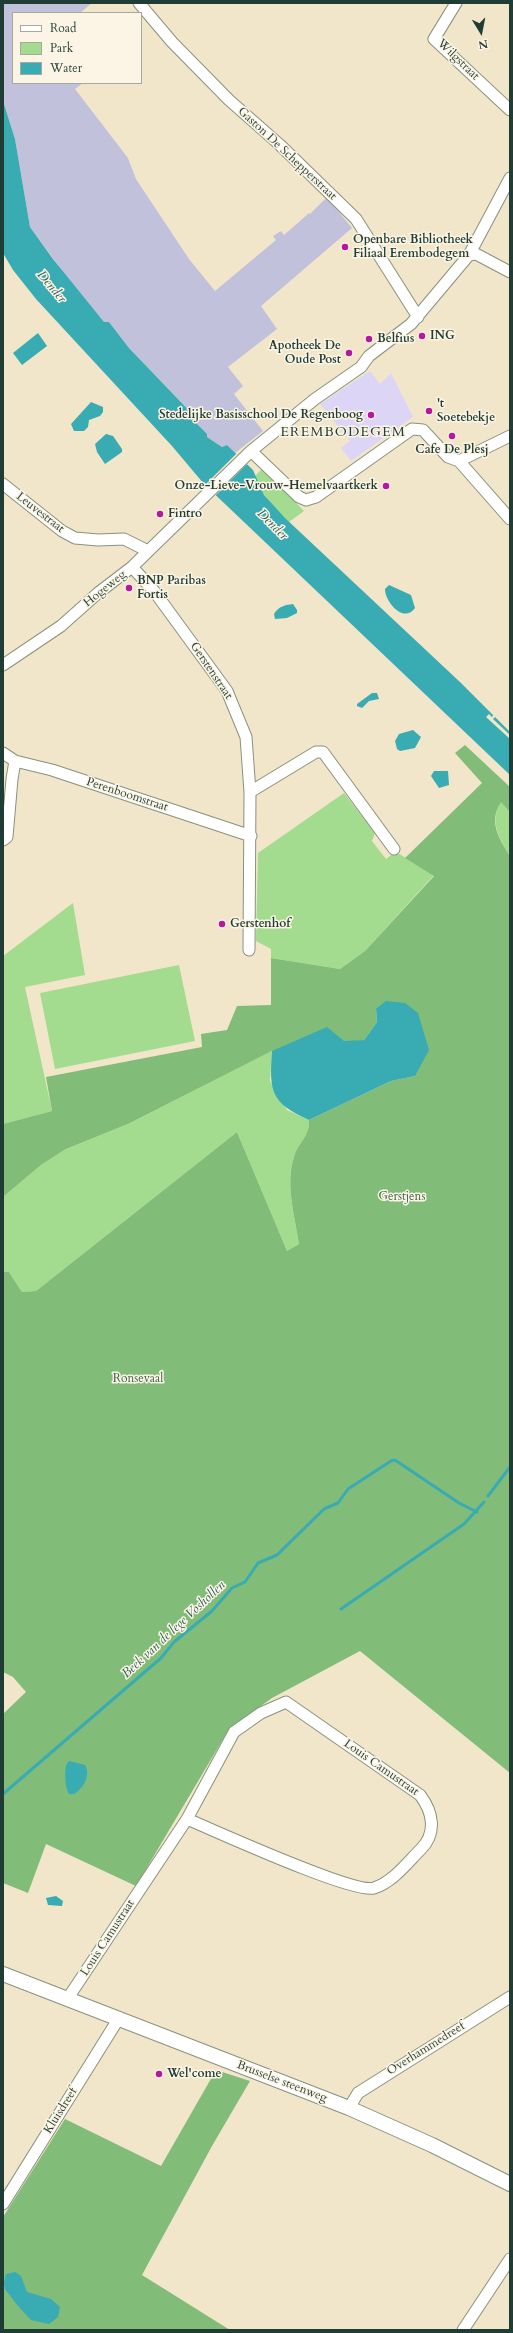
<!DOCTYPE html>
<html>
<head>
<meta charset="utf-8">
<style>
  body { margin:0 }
  #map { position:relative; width:513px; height:2333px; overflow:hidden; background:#f1e6c9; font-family:Cardo,serif }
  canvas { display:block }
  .frame { position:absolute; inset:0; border:4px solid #1f3d34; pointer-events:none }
  .legend { position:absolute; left:12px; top:12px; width:130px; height:72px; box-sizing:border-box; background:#fcf5e5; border:1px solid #a4ab9e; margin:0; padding:5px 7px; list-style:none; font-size:12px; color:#1f3d34 }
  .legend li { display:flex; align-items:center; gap:8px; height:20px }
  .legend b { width:20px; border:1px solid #a4ab9e }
  .north { position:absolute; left:461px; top:12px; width:40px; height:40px; -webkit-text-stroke:3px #fcf5e5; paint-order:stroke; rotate:170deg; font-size:11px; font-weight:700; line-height:16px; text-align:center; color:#1f3d34 }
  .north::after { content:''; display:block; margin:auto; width:14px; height:18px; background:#1f3d34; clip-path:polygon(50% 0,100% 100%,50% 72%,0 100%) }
</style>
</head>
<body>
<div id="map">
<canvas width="513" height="2333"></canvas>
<div class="frame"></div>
<ul class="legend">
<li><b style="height:5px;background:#fff"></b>Road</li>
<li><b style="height:11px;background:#a3dc8e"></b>Park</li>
<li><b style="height:11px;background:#39abb3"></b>Water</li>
</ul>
<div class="north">N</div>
</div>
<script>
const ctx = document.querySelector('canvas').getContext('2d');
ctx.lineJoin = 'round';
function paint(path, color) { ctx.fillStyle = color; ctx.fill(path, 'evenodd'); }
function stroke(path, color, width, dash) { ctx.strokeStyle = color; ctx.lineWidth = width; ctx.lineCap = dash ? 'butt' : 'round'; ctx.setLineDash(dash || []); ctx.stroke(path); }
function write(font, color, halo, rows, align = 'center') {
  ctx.font = font + ' Cardo,serif'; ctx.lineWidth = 3; ctx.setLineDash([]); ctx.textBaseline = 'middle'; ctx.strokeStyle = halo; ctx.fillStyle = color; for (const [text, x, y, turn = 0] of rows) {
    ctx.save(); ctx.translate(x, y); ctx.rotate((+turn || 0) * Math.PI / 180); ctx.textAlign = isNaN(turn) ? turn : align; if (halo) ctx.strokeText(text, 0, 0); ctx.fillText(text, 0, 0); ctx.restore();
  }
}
const built = new Path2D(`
  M370 371 380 384 391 373 413 417 351 461 341 448 350 441 320 404Z`);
const industrial = new Path2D(`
  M3 3H92L80 13H13V83H83L75 89 128 158 136 179 189 259 215 291 276 240 273 236 281 231 284 235 309 213 310 214 327 197 352 228 261 306 277 329 228 367 243 386 234 394 263 431 235 453 227 445 222 447 207 437 195 422 197 419 129 348 109 322H104L72 284 30 227 15 139 3 101Z`);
const green = new Path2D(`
  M263 468 304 511 289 522C275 509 261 495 255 476Z
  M344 793 375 833 372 841 386 859 395 852 398 853 434 875 365 951 340 969 271 958V949L256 941 258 853Z
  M501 801 510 812V856C499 837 489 822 501 801Z
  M73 903 85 975 25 987 52 1111 3 1124V956Z
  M179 965 195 1041 55 1069 40 993Z
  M272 1051 270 1081 287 1110 309 1120C310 1137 298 1142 294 1157 285 1185 295 1216 299 1244L287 1251 237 1132 36 1291 22 1292 9 1272H3V1197L41 1165 66 1149 128 1124Z`);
const forest = new Path2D(`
  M465 745 510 787V812L501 802C488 822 499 838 510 856V1773L360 1651 272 1698 229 1729 136 1886 46 1844 28 1893 3 1883V1714L26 1692 13 1677 3 1672V1272H9L22 1292 36 1291 237 1132 287 1251 299 1244C295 1216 285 1185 294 1157 298 1142 310 1137 309 1120L391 1081 415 1076 376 1009 377 1022 364 1040 272 1051 128 1124 66 1149 41 1165 3 1197V1124L52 1111 46 1077 202 1047 201 1034 227 1030 237 1006 271 1005V958L340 969 365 951 434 876 405 858 482 783 455 753Z
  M216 2070 250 2081 212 2146 142 2275 230 2330H3V2217L65 2119 161 2166Z`);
const water = new Path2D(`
  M3 101 15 139 30 227 53 259 104 322H109L129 348 197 419 195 422 207 434V437L222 447 227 445 253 470 264 495 285 518 461 683 510 732V775L204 484 172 446 36 299 13 270 3 253Z
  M38 333 47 346 22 365 13 353Z
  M91 402 103 407V412L100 416 89 420 88 427 84 431H74L71 424Z
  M106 434 113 436 122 449V452L105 464 97 452 95 444Z
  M389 585 411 595 415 608C404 624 385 602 385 589Z
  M293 604 297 610V613L287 618 275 619 274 614C279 606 285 605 293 604Z
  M372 693H377L379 699 369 701 362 708 357 706V704Z
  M413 730 421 737 415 748 400 751 397 749 395 741 399 734Z
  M434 771H448L449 785 439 788 431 776Z
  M386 1001 405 1003 418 1013 429 1050 415 1076 391 1081 309 1120C271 1103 269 1092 272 1051L327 1027 344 1041 364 1040 377 1022 376 1009Z
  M69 1761 85 1765C91 1775 84 1788 74 1794H69C65 1788 63 1765 69 1761Z
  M56 1896 63 1901 62 1906 48 1905 46 1898Z
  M15 2272 21 2276 27 2292 51 2299 60 2307 58 2317 49 2324 31 2320 18 2306 5 2289 4 2283 6 2274Z`);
const pier = new Path2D(`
  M238 452 248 463 214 497 204 486Z
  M489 714 492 717 494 714 496 716 493 719 510 735V739L486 717Z`);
const stream = new Path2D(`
  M488 1496 510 1467
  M341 1609 464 1524 484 1502
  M3 1794 161 1658 174 1642 212 1611 232 1588 245 1582 258 1563 277 1555 324 1509 338 1503 348 1489 391 1461 395 1460 459 1503 477 1512`);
const minor = new Path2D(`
  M139 3 172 42 229 100 280 145 356 219 418 317
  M456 3 434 39 510 110
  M469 255 510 178
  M251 451 299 497 306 500 316 497 412 429 423 430 448 457 459 461 510 519
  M459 461 510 436
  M3 484 62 531 75 538 98 540 124 539 148 551
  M132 567 154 591 227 691 246 737 250 792 249 950
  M3 665 61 626 98 593 132 567 251 451 315 399 361 367 369 356 411 324 469 255 476 254 510 272
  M3 753 15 761 52 770 251 836
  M250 792 316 752H323L394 849
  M3 840 7 837 12 779 15 761
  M68 1998 187 1819 234 1732 261 1713 286 1702 420 1795C433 1812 437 1833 421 1849 407 1863 393 1882 374 1888 353 1894 216 1831 187 1819
  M349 2108 358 2093 510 1997
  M3 2204 119 2018
  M463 2330 510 2259`);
const major = new Path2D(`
  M3 1974 349 2108 432 2145 510 2184`);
const markers = [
  [345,247,4,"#b5179e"],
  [422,336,4,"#b5179e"],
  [369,339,4,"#b5179e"],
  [349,353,4,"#b5179e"],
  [429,411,4,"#b5179e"],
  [371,415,4,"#b5179e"],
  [452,436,4,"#b5179e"],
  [386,486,4,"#b5179e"],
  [160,514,4,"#b5179e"],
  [129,588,4,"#b5179e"],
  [222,924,4,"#b5179e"],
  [159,2074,4,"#b5179e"]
];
const streetNames = [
  ["Wilgstraat",458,60,44],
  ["Gaston De Schepperstraat",287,154,43],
  ["Leuvestraat",40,513,38],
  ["Hogeweg",105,589,-39],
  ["Gerstenstraat",211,671,56],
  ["Perenboomstraat",127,795,18],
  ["Louis Camustraat",381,1768,35],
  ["Louis Camustraat",108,1938,-57],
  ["Overhammedreef",426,2049,-32],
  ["Brusselse steenweg",282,2082,21],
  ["Kluisdreef",61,2111,-58]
];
const poiNames = [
  ["Openbare Bibliotheek",353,240],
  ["Filiaal Erembodegem",353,254],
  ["ING",430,336],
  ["Belfius",377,339],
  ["Apotheek De",341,346,"right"],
  ["Oude Post",341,360,"right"],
  ["'t",437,404],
  ["Soetebekje",437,418],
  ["Stedelijke Basisschool De Regenboog",363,415,"right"],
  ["Cafe De Plesj",452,450,"center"],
  ["Onze-Lieve-Vrouw-Hemelvaartkerk",378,486,"right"],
  ["Fintro",168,514],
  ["BNP Paribas",137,581],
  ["Fortis",137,595],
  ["Gerstenhof",230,924],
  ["Wel'come",167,2074]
];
const parkNames = [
  ["Gerstjens",402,1197],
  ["Ronsevaal",138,1379]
];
const waterNames = [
  ["Dender",51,287,50],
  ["Dender",272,525,45],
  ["Beek van de lege Voshollen",174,1630,-43]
];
const quarterNames = [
  ["EREMBODEGEM",343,433]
];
paint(built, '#ddd5f6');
paint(industrial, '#c2c1dc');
paint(green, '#a3dc8e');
paint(forest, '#82bc79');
paint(water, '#39abb3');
paint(pier, '#f1e6c9');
stroke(stream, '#39abb3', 3);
stroke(minor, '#88927e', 13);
stroke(major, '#88927e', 16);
stroke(minor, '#fff', 11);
stroke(major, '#fff', 14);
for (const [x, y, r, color] of markers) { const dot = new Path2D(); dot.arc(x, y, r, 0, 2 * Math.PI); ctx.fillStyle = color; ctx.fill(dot); stroke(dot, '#fcf5e5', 1.5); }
write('12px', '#1f3d34', '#fcf5e5', streetNames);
write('bold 12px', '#1f3d34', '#fcf5e5', poiNames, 'left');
write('12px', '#395d46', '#fcf5e5', parkNames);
write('italic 13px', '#275e5a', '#fcf5e5', waterNames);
ctx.letterSpacing = '1px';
write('14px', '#1f3d34', '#fcf5e5', quarterNames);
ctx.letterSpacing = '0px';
</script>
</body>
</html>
